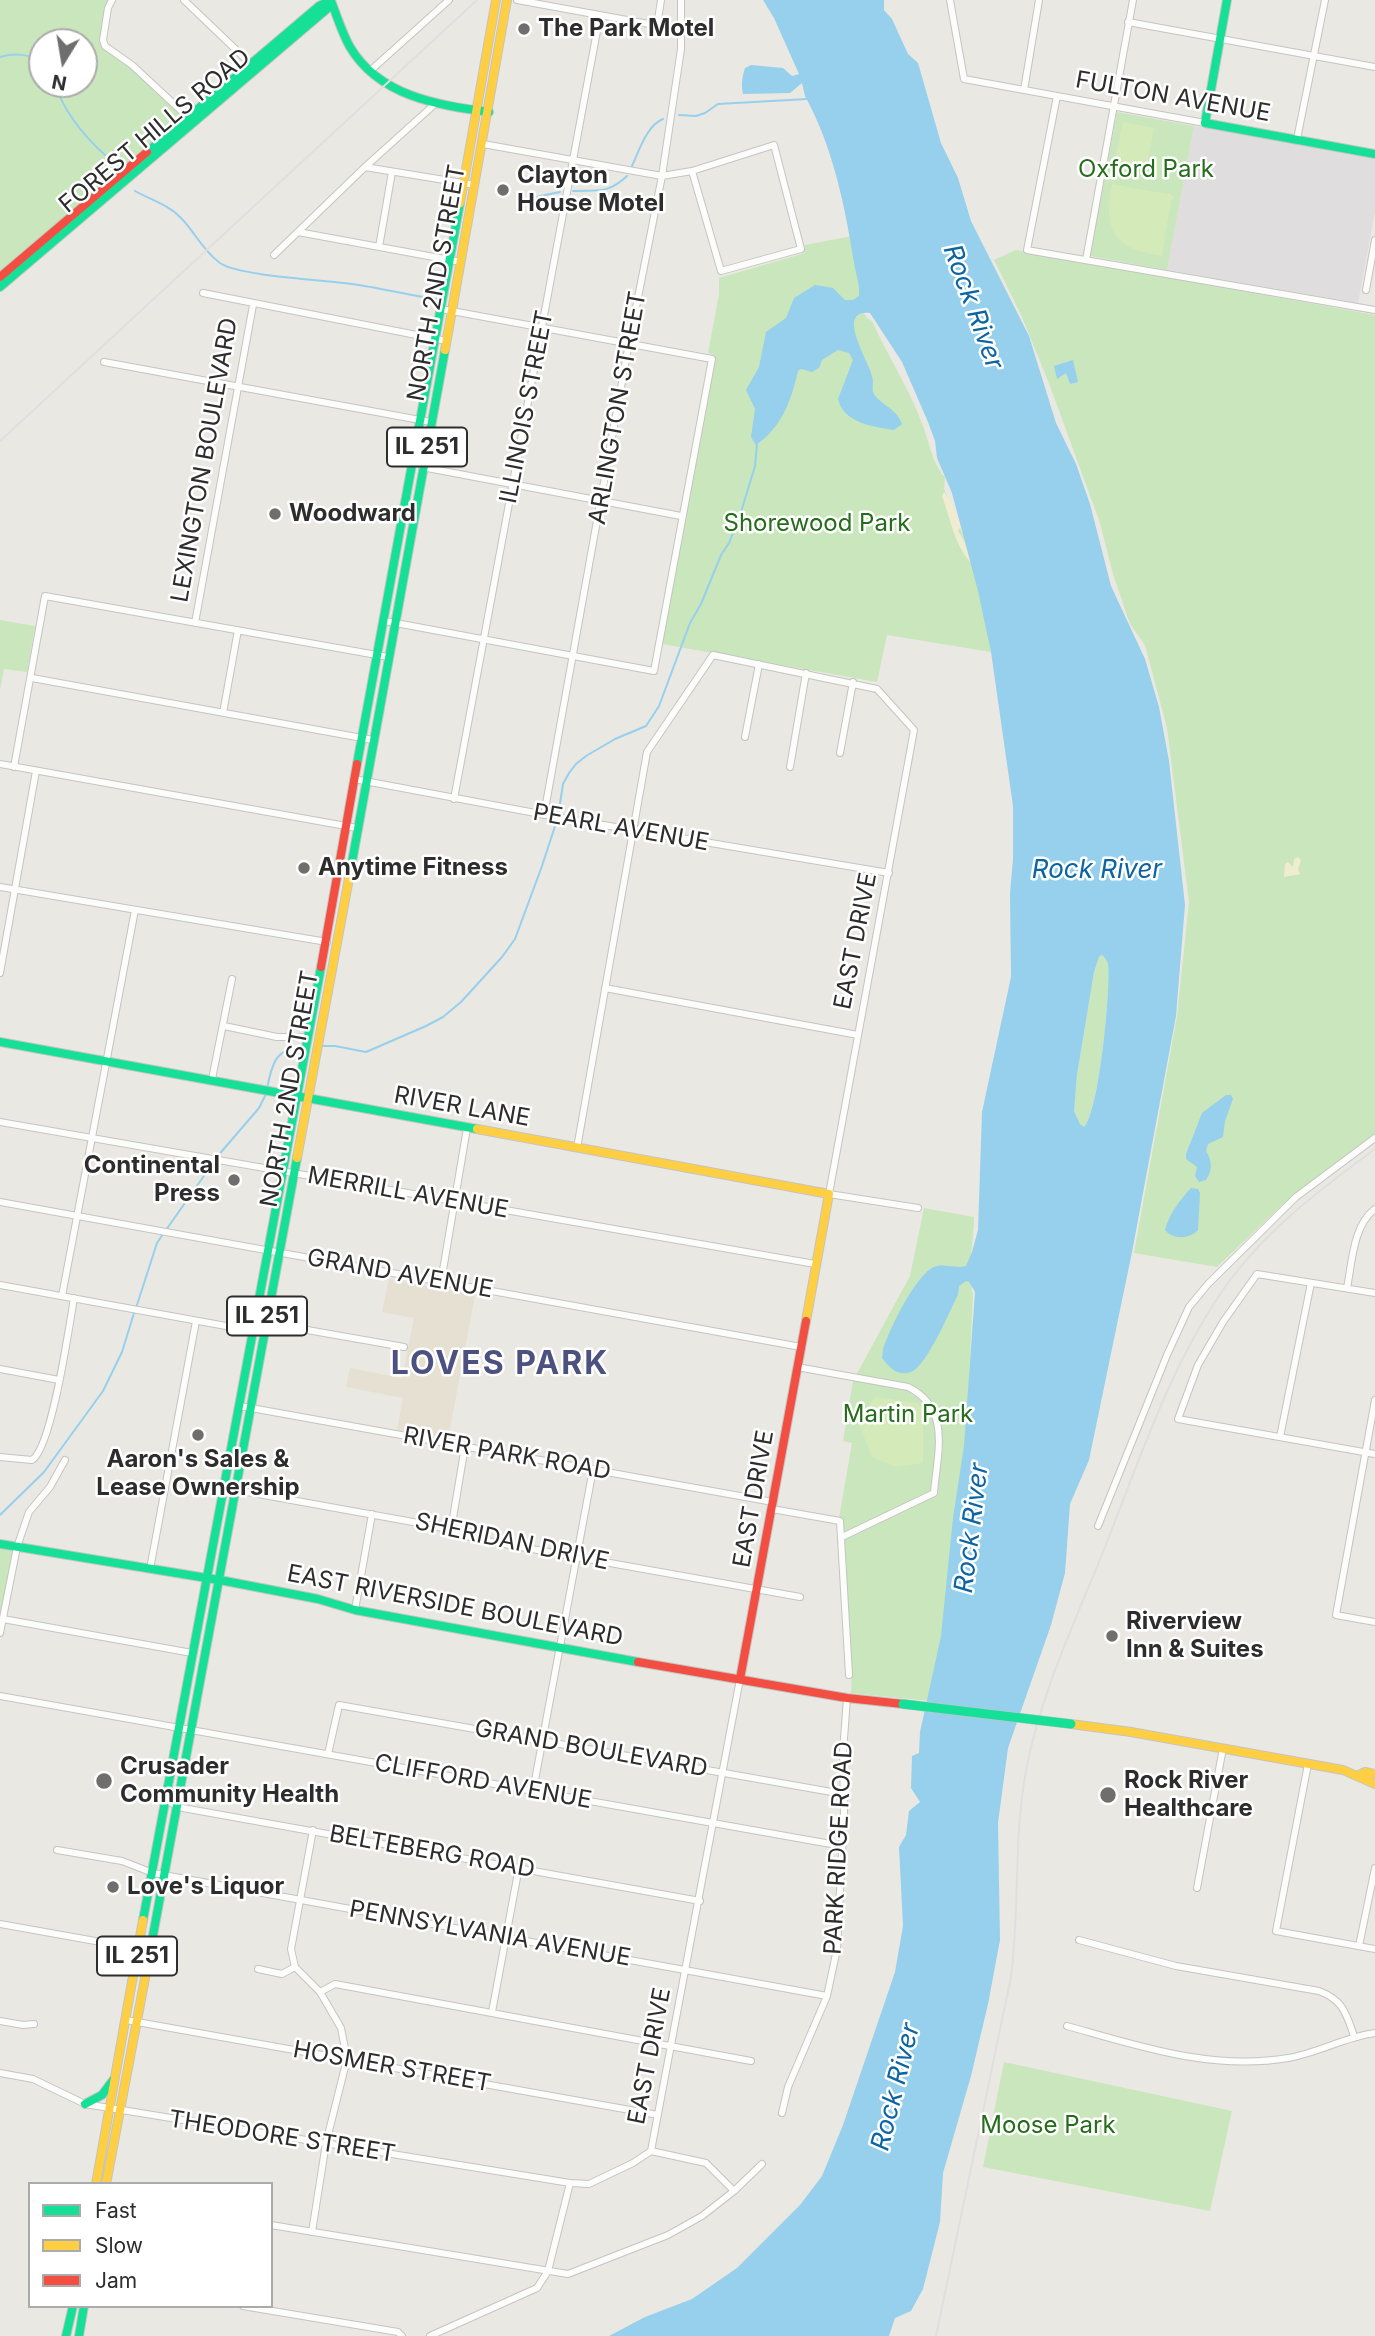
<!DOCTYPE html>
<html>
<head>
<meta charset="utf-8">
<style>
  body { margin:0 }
  #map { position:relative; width:1375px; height:2336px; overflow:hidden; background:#eae8e2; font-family:Inter,sans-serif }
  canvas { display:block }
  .legend { position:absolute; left:28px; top:2182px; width:245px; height:126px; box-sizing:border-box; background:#fff; border:2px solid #ababab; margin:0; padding:9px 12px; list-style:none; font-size:21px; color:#2d2d2d }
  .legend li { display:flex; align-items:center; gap:14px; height:35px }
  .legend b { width:35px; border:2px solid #ababab }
  .north { position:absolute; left:28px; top:28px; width:70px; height:70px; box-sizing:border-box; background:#fff; border:2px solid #ababab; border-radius:50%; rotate:191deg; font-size:19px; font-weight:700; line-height:28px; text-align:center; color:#2d2d2d }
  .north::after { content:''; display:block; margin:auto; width:24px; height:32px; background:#6f6e6c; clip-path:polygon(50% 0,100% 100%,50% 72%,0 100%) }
</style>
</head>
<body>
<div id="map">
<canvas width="1375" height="2336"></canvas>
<ul class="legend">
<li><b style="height:9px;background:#16e098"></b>Fast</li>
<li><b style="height:9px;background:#ffcf43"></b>Slow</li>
<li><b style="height:9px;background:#f24e42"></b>Jam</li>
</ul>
<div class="north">N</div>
</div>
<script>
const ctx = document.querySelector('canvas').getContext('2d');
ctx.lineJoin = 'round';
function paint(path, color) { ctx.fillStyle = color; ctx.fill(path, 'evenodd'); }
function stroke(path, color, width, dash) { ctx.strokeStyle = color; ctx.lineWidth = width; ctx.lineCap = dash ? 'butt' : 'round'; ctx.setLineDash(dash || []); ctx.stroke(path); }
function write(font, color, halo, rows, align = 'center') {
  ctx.font = font + ' Inter,sans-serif'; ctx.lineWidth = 5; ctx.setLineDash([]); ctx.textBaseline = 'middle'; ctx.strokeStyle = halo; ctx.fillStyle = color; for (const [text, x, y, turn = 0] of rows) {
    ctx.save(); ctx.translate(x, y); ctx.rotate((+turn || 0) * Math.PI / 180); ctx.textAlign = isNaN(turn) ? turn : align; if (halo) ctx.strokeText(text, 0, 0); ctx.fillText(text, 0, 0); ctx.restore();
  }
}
const industrial = new Path2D(`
  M1194 126 1375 159V211L1358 303 1167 270Z`);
const education = new Path2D(`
  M389 1279 475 1295 448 1439 397 1430 403 1398 346 1387 350 1368 402 1378 414 1318 382 1312Z`);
const green = new Path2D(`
  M0 0H110L101 43 186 116 0 274ZM42 42H84V84H42Z
  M1117 112 1194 126 1167 270 1090 256Z
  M852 236 861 285 862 310 867 318 872 321C887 355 908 386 921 421 929 439 931 462 945 477L944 489 977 569 991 652 887 635 877 682 662 644 714 355 708 353 719 294V278L805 253V245Z
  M1016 250 1375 315V1135L1282 1205 1217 1267 1134 1253 1177 1016 1189 902 1167 728 1145 645 1130 624 1113 574 1100 523 1050 386 1022 317 994 260Z
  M0 620 35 626 27 672 4 669 0 690Z
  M1103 955C1105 958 1107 960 1108 964 1111 989 1099 1111 1084 1127L1080 1124 1074 1111 1077 1075 1094 972 1099 957Z
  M924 1208 974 1217C974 1243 966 1270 973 1294L966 1443 949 1596 930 1701 851 1693 852 1670 839 1518 852 1443 843 1441 853 1381 910 1276Z
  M0 1544 17 1547 0 1632Z
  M1004 2062 1232 2111 1210 2211 983 2167Z`);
const sand = new Path2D(`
  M944 492 950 500 961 526 958 531 965 542 972 564C955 547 950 518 942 496Z
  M1298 857 1301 860 1298 869 1300 874 1284 877 1285 864 1288 862 1293 867 1294 859Z`);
const pitch = new Path2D(`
  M1123 122 1154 128 1146 171 1114 165Z
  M1112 184 1167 194 1170 193 1174 198 1171 200 1162 256C1114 249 1103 230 1112 184Z
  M874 1397 918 1403 923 1410V1463L896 1467 872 1457 859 1425Z`);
const water = new Path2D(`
  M763 0H884V10L892 19 908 54 918 63 941 143 958 178 971 221 1029 336 1056 423 1076 464 1090 504 1111 586 1145 659 1159 707 1169 761 1185 905 1176 1016 1132 1252 1089 1460 1070 1504 1065 1573 1051 1625 1008 1748 998 1823 1000 1940 988 2004 971 2076 943 2173 940 2222 923 2289 911 2311 895 2318 889 2336H609L645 2317 692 2299 737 2268 800 2205 822 2176 843 2125 895 1972 903 1926 899 1847 906 1835 909 1811 920 1802 911 1788 912 1756 919 1753 920 1732 941 1636 953 1518 964 1446 975 1292 969 1282 966 1281 959 1286 958 1295C949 1312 927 1366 911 1372 898 1377 889 1367 882 1358L883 1350C888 1332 916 1274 934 1267 945 1263 954 1269 966 1266L972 1252 978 1230 982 1112 1011 977 1010 893 1013 859V806L991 652 978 591 952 493 937 458 935 441 928 422 902 362 870 313C834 309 870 363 872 376 874 381 872 387 873 392 878 404 896 407 902 424L894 430C874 427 843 423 838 399L853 360 849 353 838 350 822 360 819 368 812 372 801 369 798 371C791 401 782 427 756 445L751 437 755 409 746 390 759 367 766 332 786 318 794 298 815 285 833 288 845 300H853L859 296C860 284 856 275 854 263 845 206 833 147 805 96L802 83 790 93 743 94C741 85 742 77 745 68L751 65 783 68 792 76 799 74 774 18ZM1102 955C1105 958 1107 960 1108 964 1111 988 1099 1112 1084 1127L1080 1124 1074 1111 1077 1075 1094 972 1099 957Z
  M1073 360 1078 382 1070 384 1066 373 1057 379 1054 366Z
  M1226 1095H1231L1233 1099 1225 1121 1223 1137 1208 1144 1206 1151C1212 1160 1213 1170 1206 1180L1199 1182 1195 1176 1197 1167 1186 1159V1154L1202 1113Z
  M1191 1188 1198 1189 1200 1193 1198 1230C1190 1239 1173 1240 1165 1230 1169 1214 1180 1200 1191 1188Z`);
const stream = new Path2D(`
  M0 57C14 53 31 53 42 64
  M55 84C64 112 83 135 105 155
  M679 115 696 116 705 113 718 104 807 99
  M632 166C639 151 647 125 663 119
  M135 191C151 200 169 205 181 218 195 232 203 251 220 263 238 276 324 280 352 284 380 288 408 295 436 299
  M573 191C598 190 608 194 627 176
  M524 204 540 196 560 192
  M320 1046H335L366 1052 426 1026 443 1017 461 1002 502 957 515 939 542 866 558 817 563 784 569 773 576 764 586 756 615 739 646 726 659 706 690 623 701 604 721 555 729 543 741 512 755 466 757 444
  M267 1089C271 1067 275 1048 301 1047
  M216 1158 259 1108 266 1094
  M166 1230 213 1163
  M136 1308 157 1243 163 1234
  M0 1515 44 1472 103 1391 122 1352 134 1313`);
const street = new Path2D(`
  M112 0 108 8 103 40 105 46 132 65 189 118
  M184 0 253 66
  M517 0 682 30
  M950 0 964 79 1205 123
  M1128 22 1375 67
  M657 26 661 0
  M370 71 449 0
  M1024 90 1039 0
  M1057 96 1027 250 1375 310
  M1297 139 1325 0
  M483 144 662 176 692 171 774 145 801 249 721 271 692 171
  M365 167 475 185
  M298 232 461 262
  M379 247 392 172
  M274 255 365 167 436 103
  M1086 260 1133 0
  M1366 290 1375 240
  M203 293 447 341
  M104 362 431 422
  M422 467 681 516
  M385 621 654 671 712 359 441 309
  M195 623 253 305
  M32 678 373 740
  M223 713 238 630
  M745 737 759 664
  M840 753 853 682
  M0 764 357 828
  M14 767 45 596 388 657
  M790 767 806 673
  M354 779 562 818 889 873
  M454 799 600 15
  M544 815 629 343 662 176 681 49V0
  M0 887 327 942
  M0 973 36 771
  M605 988 858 1035
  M224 1026 277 1037H308
  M212 1079 232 979
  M0 1122 815 1264
  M577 1148 647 752 713 655 877 689 914 730 829 1194 918 1208
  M0 1202 801 1347
  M441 1282 467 1128
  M0 1285 248 1330 273 1324 404 1347
  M1347 1288C1352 1263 1353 1225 1375 1209
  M1375 1293 1257 1274 1223 1322 1198 1365 1178 1419 1375 1454
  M62 1296 135 910
  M797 1367 908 1387C952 1409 937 1453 934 1493L842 1537
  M0 1369 59 1380
  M1375 1400 1336 1615 1375 1622
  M240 1406 773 1502
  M1280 1437 1311 1283
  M0 1457 32 1460C52 1447 69 1327 74 1298
  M225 1488 435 1526 476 1539 800 1597
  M772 1509 840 1521 849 1675
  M1098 1526 1167 1355 1189 1307 1208 1284 1296 1197 1375 1138
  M451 1530 465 1446
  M150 1569 196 1321
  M355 1610 372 1514
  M3 1619 192 1653
  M0 1633 17 1547 29 1512 50 1487 65 1460
  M0 1696 842 1846
  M328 1754 339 1705 843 1794
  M1308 1764 1276 1931 1375 1949
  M533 1791 593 1469
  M166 1801 183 1808 700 1901
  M57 1850 122 1861 153 1873 827 1996
  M1197 1888 1223 1748
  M0 1924 140 1949
  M1079 1940 1176 1966 1319 1991C1343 2000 1346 2013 1354 2036
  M1359 1946 1375 1868
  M295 1967 291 1949 313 1830
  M258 1969 282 1974 295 1967 320 1992 335 1984 751 2061
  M492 2012 519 1867
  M126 2020 658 2115
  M0 2021 23 2025 34 2024
  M1067 2026C1139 2046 1212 2071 1288 2058 1318 2053 1345 2037 1375 2033
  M0 2073 33 2079 85 2104 570 2183
  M782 2113 788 2087 827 1996 837 1949 844 1814 843 1752 847 1698
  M651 2151 706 2163 734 2191
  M271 2225 568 2274 668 2235 702 2216 734 2191 762 2164
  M312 2232 326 2143 347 2059 341 2028 320 1992
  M243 2306 398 2332 402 2336
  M430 2336 537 2288 548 2271 570 2183 589 2184 633 2163 651 2151 740 1679`);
const fast = new Path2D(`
  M1227 0 1205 123 1375 154
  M331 1C337 16 342 33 350 47 379 96 437 105 489 112
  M147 152 319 6 330 1
  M0 287 327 9 331 1
  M357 764 460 203
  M350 873 445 350
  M0 1042 477 1129
  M0 1544 225 1581 318 1599 355 1610 638 1662
  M143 1920 321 967
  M146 1973 297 1158
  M85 2104 102 2095 114 2079
  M66 2336 73 2306
  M79 2336 84 2306`);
const slow = new Path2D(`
  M460 203 496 0
  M445 350 507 0
  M477 1129 829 1194 806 1321
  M297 1158 350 873
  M1071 1724 1131 1732 1343 1770 1375 1784
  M1359 1775 1365 1772 1375 1774
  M96 2184 143 1920
  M106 2184 146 1973`);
const jam = new Path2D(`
  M0 277 147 152
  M321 967 357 764
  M638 1662 847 1698 903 1704
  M740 1679 806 1321`);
const rail = new Path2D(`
  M0 441 477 0
  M936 2336 1011 1977C1020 1909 1013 1840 1026 1771 1040 1694 1076 1620 1105 1547 1141 1456 1172 1360 1230 1280 1270 1227 1322 1188 1375 1149`);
const fastBridge = new Path2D(`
  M903 1704 1071 1724`);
const markers = [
  [524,29,7,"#6f6e6c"],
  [503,190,7,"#6f6e6c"],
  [275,514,7,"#6f6e6c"],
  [304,868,7,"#6f6e6c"],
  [234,1180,7,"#6f6e6c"],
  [198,1435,7,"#6f6e6c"],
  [1112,1636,7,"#6f6e6c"],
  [104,1781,9,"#6f6e6c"],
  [1108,1795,9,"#6f6e6c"],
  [113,1887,7,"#6f6e6c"]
];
const shields = [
  [427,447,80],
  [267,1316,80],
  [137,1956,80]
];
const shieldNames = [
  ["IL 251",427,447],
  ["IL 251",267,1316],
  ["IL 251",137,1956]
];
const poiNames = [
  ["The Park Motel",538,29],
  ["Clayton",517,176],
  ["House Motel",517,204],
  ["Woodward",289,514],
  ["Anytime Fitness",318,868],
  ["Continental",220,1166,"right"],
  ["Press",220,1194,"right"],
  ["Aaron's Sales &",198,1460,"center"],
  ["Lease Ownership",198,1488,"center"],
  ["Riverview",1126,1622],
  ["Inn & Suites",1126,1650],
  ["Crusader",120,1767],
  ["Community Health",120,1795],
  ["Rock River",1124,1781],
  ["Healthcare",1124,1809],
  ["Love's Liquor",127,1887]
];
const streetNames = [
  ["FULTON AVENUE",1173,97,10],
  ["FOREST HILLS ROAD",155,131,-40],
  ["NORTH 2ND STREET",437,283,-80],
  ["ILLINOIS STREET",527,407,-79],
  ["ARLINGTON STREET",618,408,-80],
  ["LEXINGTON BOULEVARD",205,460,-80],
  ["PEARL AVENUE",621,828,10],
  ["EAST DRIVE",856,941,-79],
  ["NORTH 2ND STREET",290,1089,-80],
  ["RIVER LANE",462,1107,10],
  ["MERRILL AVENUE",408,1193,10],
  ["GRAND AVENUE",400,1274,10],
  ["RIVER PARK ROAD",507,1454,10],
  ["EAST DRIVE",754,1499,-80],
  ["SHERIDAN DRIVE",512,1542,12],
  ["EAST RIVERSIDE BOULEVARD",455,1606,11],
  ["GRAND BOULEVARD",591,1749,10],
  ["CLIFFORD AVENUE",483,1782,10],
  ["PARK RIDGE ROAD",839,1848,-87],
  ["BELTEBERG ROAD",432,1852,10],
  ["PENNSYLVANIA AVENUE",490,1934,10],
  ["EAST DRIVE",650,2056,-79],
  ["HOSMER STREET",392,2067,10],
  ["THEODORE STREET",282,2137,9]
];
const parkNames = [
  ["Oxford Park",1146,170],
  ["Shorewood Park",817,524],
  ["Martin Park",908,1415],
  ["Moose Park",1048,2126]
];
const waterNames = [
  ["Rock River",973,307,70],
  ["Rock River",1097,870],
  ["Rock River",972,1528,-83],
  ["Rock River",896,2087,-76]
];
const districtNames = [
  ["LOVES PARK",500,1364]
];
paint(industrial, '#dfddde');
paint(education, '#e5e0d1');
paint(green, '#cae6bc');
paint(sand, '#efecd1');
paint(pitch, '#d4eab9');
paint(water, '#96d0ec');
stroke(stream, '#96d0ec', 2);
stroke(street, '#c4c4c3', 8);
stroke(fast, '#c4c4c3', 10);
stroke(slow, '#c4c4c3', 10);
stroke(jam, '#c4c4c3', 10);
stroke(street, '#fcfcfb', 6);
stroke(fast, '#16e098', 8);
stroke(slow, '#ffcf43', 8);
stroke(jam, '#f24e42', 8);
stroke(rail, '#dfdfdf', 2);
stroke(fastBridge, '#c6c5c3', 10, []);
stroke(fastBridge, '#16e098', 9);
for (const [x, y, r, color] of markers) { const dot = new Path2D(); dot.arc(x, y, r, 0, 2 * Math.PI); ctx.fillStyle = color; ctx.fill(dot); stroke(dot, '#fff', 2.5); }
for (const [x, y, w] of shields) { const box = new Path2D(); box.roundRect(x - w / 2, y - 19.5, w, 39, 5); ctx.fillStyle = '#fff'; ctx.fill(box); stroke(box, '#2d2d2d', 2); }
write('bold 23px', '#2d2d2d', null, shieldNames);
write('bold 24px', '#2d2d2d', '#fff', poiNames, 'left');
write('24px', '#2d2d2d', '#fff', streetNames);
write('24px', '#256d1a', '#fff', parkNames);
write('italic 26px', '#0c64a2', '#fff', waterNames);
ctx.letterSpacing = '2px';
write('bold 32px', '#4c517f', '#fff', districtNames);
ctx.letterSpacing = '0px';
</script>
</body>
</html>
